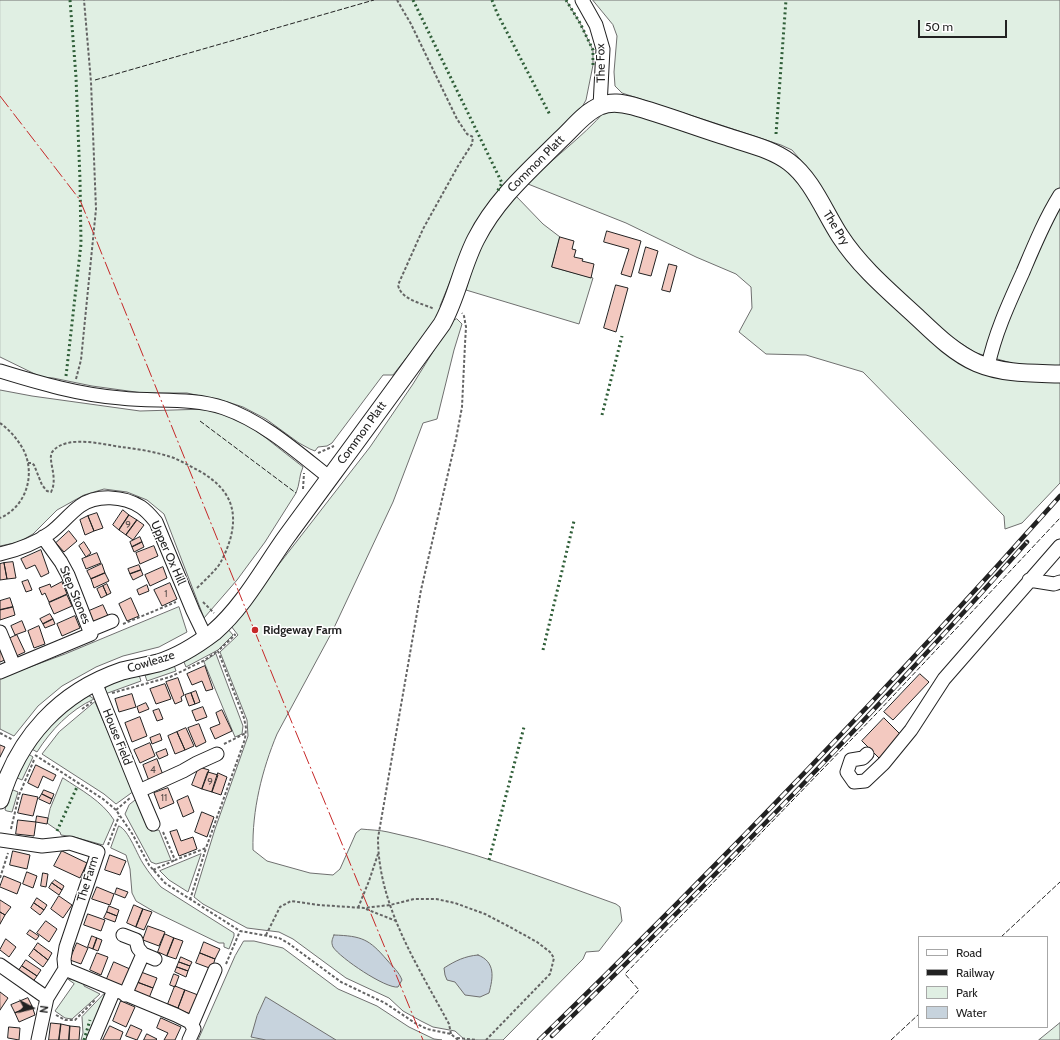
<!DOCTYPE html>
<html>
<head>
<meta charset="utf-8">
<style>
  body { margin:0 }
  #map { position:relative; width:1060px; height:1040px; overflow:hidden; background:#fff; font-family:Cabin,sans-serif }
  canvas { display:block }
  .legend { position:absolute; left:918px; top:936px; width:130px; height:92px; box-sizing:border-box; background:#fff; border:1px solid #a7a7a7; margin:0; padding:5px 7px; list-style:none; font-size:12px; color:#222 }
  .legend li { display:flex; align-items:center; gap:8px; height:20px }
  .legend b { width:20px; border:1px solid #a7a7a7 }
  .north { position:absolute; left:12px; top:988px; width:40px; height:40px; -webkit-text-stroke:3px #fff; paint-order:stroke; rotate:97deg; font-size:11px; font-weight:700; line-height:16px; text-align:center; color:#222 }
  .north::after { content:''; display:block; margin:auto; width:14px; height:18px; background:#222; clip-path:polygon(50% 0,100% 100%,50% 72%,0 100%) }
  .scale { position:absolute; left:918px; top:20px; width:89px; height:18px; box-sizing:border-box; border:2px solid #222; border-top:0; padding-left:5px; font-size:12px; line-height:14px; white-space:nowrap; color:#222; -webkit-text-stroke:3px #fff; paint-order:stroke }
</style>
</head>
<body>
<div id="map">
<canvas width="1060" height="1040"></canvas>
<ul class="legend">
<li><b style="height:5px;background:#fff"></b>Road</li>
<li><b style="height:5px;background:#222"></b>Railway</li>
<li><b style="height:11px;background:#e0efe3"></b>Park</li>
<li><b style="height:11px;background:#c7d3dd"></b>Water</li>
</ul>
<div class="north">N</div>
<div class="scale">50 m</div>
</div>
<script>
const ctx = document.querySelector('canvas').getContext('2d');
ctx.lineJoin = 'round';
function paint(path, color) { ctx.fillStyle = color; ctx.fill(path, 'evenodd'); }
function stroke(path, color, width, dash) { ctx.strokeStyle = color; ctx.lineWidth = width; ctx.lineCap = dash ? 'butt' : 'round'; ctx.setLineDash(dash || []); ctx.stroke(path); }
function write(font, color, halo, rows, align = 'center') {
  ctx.font = font + ' Cabin,sans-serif'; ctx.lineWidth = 3; ctx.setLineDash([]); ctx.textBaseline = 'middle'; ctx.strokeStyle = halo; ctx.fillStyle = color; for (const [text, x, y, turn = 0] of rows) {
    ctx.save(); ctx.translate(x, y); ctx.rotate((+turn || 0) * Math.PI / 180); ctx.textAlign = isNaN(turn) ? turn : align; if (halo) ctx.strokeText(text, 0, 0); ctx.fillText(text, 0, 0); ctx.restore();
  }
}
const green = new Path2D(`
  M0 0H566L580 23 593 50V65L586 100 573 123 505 184 489 202 465 245 440 306 442 310 432 325 393 375H383L332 443 327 446 318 447 315 451 310 449 299 443 266 419 243 407 228 402 187 393H143L92 386 53 378 41 377 0 357Z
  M593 0H1060V367L1015 364 976 353 939 329 861 252 830 208 810 171 792 150 781 145 733 129 622 93 615 86 614 72 617 36 613 25Z
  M622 110 778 161 797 176 945 349 1060 380V483L1022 523 1005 529 1004 516 863 372 806 355 766 354 739 332 752 308 751 287 736 274 696 257 626 223 528 184C552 158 582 138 605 111Z
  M515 195 543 224 560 237 552 267 593 278 579 324 466 290 472 267 489 229Z
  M457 319 462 324 454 350 437 419 423 423 393 502 332 632 277 734C262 770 252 810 253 850L267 861 310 873 333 875 340 869 356 833 361 829C370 830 380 830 388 832 467 849 541 877 616 904L620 907 622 921 599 951 586 952 583 959 503 1040H465L455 1031 433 1027 421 1021 403 1011 389 998 346 978 293 939 279 932 247 928 203 904 194 897 215 829 248 736 247 720 220 652 238 635 231 626 370 447 413 384 452 321Z
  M0 390 32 396 140 411 207 409 228 416 244 422 266 438 303 467C299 475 300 484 296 493L265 542 237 580 204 618 164 514 147 500 127 492 104 489 84 495 57 510 33 534 19 542 0 546Z
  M179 607 187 632 159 647 123 656 96 667 62 686 38 706 14 736 0 729V678L65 654Z
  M227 628 233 635 218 650 186 667 184 662 185 658Z
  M216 654 243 726 242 734 235 737 204 662Z
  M174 665 176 671 147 681 145 675 147 672Z
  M139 675 141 681 105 694V689L108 683Z
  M88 695 94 699C70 710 51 730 37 752L30 748 56 716Z
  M95 702 134 791 116 804 104 794 42 754 59 732Z
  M27 753 33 757 22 780 15 777Z
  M63 778C81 790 102 801 114 820L103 845 74 837 61 835 60 832 47 823 50 809Z
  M13 790 18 792 12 812 7 811 5 810 10 791Z
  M137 799 151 831 159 830 171 860 156 864 151 862 125 814 129 805Z
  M119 826C129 830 137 855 144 865 149 873 155 880 161 887L234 933V936L229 949 224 947V943H219L153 911 136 901 132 893 130 869 126 855 111 848Z
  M201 854 188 892 169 880 160 871Z
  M244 941H254L283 948 338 989 377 1006 409 1027 434 1039 442 1040H198L235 956Z
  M68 979 75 980 84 984V986L100 994 72 1019 65 1018 55 1011 74 984Z
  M104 994 105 998 88 1040H81L83 1033 82 1017Z
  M1060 1023V1040H1039Z`);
const water = new Path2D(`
  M334 935C362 936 369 939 387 960 393 967 399 972 402 980L398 987C386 989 340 958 333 947 331 942 332 940 334 935Z
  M478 955C496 962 493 978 489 993L480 997 465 995 455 982 447 980 445 975 444 968C455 961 465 956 478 955Z
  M266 997 336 1040H266L251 1037 257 1016Z`);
const building = new Path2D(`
  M607 231 641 241 631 277 621 274 629 249 604 242Z
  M560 237 574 241 572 249 576 250 574 257 583 259 582 261 594 264 591 278 552 267Z
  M646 247 658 251 651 276 639 273Z
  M669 264 677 266 670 292 662 290Z
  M616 285 628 288 616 332 604 328Z
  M123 510 129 515 119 530 113 525Z
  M97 513 103 528 94 531 88 516Z
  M129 515 137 520 126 535 119 530Z
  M88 516 94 531 85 535 80 520Z
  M137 520 144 525 133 540 126 535Z
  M69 531 77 541 64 552 56 543Z
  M140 537 142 542 132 547 130 542Z
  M84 542 91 553 86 557 79 546Z
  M142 542 144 547 134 552 132 547Z
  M154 546 158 556 140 564 136 553Z
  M41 550 49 573 41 577 35 565 26 569 21 559Z
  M97 553 101 563 86 569 82 559Z
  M13 562 16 578 7 579 4 563Z
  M4 563 7 579 0 580V564Z
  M102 564 105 573 91 579 87 571Z
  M139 565 141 570 130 574 128 569Z
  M163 567 167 578 150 586 145 575Z
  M141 570 143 575 133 580 130 574Z
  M105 573 109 581 94 588 91 579Z
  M28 580 32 590 26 592 22 582Z
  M62 582 67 594 49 602 45 593 42 595 39 588 50 584 51 587Z
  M170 583 177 599 162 606 154 590Z
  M107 584 111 593 107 595 103 586Z
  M147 585 149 591 139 595 137 590Z
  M103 586 107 595 101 598 97 589Z
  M67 595 72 606 54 614 49 603Z
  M10 598 13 607 0 610V601Z
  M131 598 139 616 127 621 119 604Z
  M103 605 109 618 94 624 89 611Z
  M13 607 15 615 0 620V610Z
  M50 614 53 619 43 624 40 619Z
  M75 616 80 628 62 636 57 624Z
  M53 619 55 624 45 628 43 624Z
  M22 621 26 631 15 635 11 626Z
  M39 626 45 644 34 648 28 631Z
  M17 635 25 652 14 657 6 640Z
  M0 647 5 660 0 662Z
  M205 666 213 689 206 691 202 681 192 685 187 674Z
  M920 674 929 682 893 720 884 712Z
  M178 678 184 695 181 697 182 701 175 704 166 682Z
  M165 684 171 699 156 704 150 689Z
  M196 691 200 702 195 704 191 693Z
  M191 693 195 704 189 706 185 695Z
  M132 694 136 707 119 712 115 699Z
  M146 703 149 709 139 713 137 707Z
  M203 707 207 717 196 721 192 711Z
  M159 709 163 719 157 721 153 711Z
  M222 710 232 731 215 739 210 728 220 724 216 713Z
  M140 717 147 736 132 742 125 723Z
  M884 718 901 735 879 758 862 741Z
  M199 724 206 742 196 747 188 728Z
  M186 728 194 746 185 750 177 732Z
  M177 732 185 750 175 754 168 736Z
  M160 734 162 740 152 744 150 738Z
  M150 743 155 756 140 763 134 750Z
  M0 745 5 747 0 757Z
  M166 749 168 755 159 759 156 753Z
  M157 759 163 775 149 781 143 765Z
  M36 765 56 775 53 781 43 776 38 788 28 783Z
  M199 767 209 770 202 789 192 785Z
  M208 772 218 775 212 792 202 789Z
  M218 773 227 777 221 795 212 792Z
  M168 788 174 803 160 809 154 793Z
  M44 790 54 794 52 799 42 794Z
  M23 794 38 797 33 816 18 813Z
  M42 794 52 799 50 804 39 799Z
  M188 796 194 812 183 817 177 801Z
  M202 812 214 817 207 837 195 832Z
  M37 816 48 818 47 824 36 822Z
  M18 820 36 822 34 836 16 834Z
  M177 830 181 841 193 837 197 849 179 856 170 832Z
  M13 851 30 855 27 869 10 865Z
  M62 851 87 863 80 878 54 866Z
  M110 855 126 861 120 875 105 870Z
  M27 872 37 876 33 888 23 884Z
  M43 873 48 874 46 887 41 886Z
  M4 876 21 883 17 894 0 887Z
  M55 880 64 886 62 890 52 883Z
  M52 883 62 890 59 895 49 888Z
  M97 887 114 894 110 905 92 899Z
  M117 888 128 892 125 898 115 894Z
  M59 896 72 905 63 918 51 909Z
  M37 898 47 905 44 910 34 903Z
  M0 900 11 907 5 915 0 912Z
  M34 903 44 910 40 915 31 908Z
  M134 905 143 909 136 927 127 923Z
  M109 906 119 910 117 916 107 912Z
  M143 909 152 912 144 930 136 927Z
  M0 912 5 915 0 924Z
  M107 912 117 916 115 922 104 918Z
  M88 914 105 920 101 931 84 925Z
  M46 921 57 929 49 942 37 933Z
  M148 926 165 932 159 946 143 940Z
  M30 930 39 936 36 940 27 934Z
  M165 934 174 938 167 956 158 952Z
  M92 936 97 938 93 949 88 947Z
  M97 938 102 940 98 951 93 949Z
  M174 938 183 941 176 959 167 956Z
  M6 939 16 947 9 957 0 950Z
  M204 942 220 949 215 959 200 953Z
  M38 943 52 953 48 960 34 949Z
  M77 943 88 948 81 964 70 960Z
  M34 949 48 960 43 967 29 956Z
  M97 953 108 957 101 975 90 970Z
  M200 953 215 959 212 969 196 963Z
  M181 957 192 962 190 966 179 962Z
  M26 960 41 970 37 976 22 966Z
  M114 962 130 969 122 988 106 981Z
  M179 962 190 966 188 971 177 967Z
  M22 966 37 976 32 983 17 973Z
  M177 967 188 971 186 977 175 972Z
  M141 972 157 978 153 988 137 982Z
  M174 974 179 976 175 987 170 985Z
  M137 982 153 988 149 998 133 992Z
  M175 986 185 990 178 1008 168 1004Z
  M185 990 198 995 190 1014 178 1009Z
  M0 992 8 998 0 1010Z
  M28 998 32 1006 15 1013 11 1005Z
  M121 1001 135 1007 126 1027 113 1021Z
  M32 1006 35 1015 19 1022 15 1013Z
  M161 1018 181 1027 175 1040H164L168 1033 157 1028Z
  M51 1023 61 1024 59 1040H49Z
  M61 1024 70 1026 69 1040H59Z
  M131 1025 142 1030 137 1040 126 1036Z
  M70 1026 80 1027 79 1040H69Z
  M110 1026 123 1032 120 1040H103Z
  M9 1027 20 1028 19 1040 8 1038Z
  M147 1034 157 1039 156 1040H144Z`);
const path = new Path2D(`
  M397 0 411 24 457 119 467 134 473 137 472 144 458 166 423 229 398 285C401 300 422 303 434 309
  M76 379 81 360 96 209 91 82 84 0
  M0 423C10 430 20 442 25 453 35 478 25 507 0 518
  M318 453 334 446
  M28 463H32L34 465 42 485 47 491 51 492C59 477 46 458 53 451 67 435 102 444 121 447 138 449 157 452 174 458 183 462 192 467 201 472 228 488 239 508 230 540 227 549 224 557 219 565 212 574 204 581 196 589
  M303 489 304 473
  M203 602 214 613
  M123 624 176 602
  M112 693 170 677 203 661 218 651
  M82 709 92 702
  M0 733 13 740
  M224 744 246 733
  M35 755 103 799 116 810 133 835 149 865 165 883 240 931 279 938 288 943 341 982 385 1003 415 1023 427 1029 451 1034 458 1040
  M116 810 130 798
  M11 829 19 795 34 760
  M163 832 175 860 206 848 245 739 246 728 244 718 218 651 235 635 234 634
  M108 845 119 816
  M153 870 175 860
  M0 878 8 853
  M190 900 206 848
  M358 908 369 881 378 854
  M366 909 396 921
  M266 935 280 907 291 901 319 905 364 908 390 905 414 899H436L455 903 485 914 508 926 537 942 550 952 554 958 550 974 486 1040
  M226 964 240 931
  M56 1015 65 1020H75L96 999
  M451 1034 449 1024C418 966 378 906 378 838L421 590 456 439 462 407 465 344 466 327 464 316 462 313
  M457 1038 477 1040`);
const minor = new Path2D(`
  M582 0 596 25 603 49 600 106
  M988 366C995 333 1009 303 1023 272 1034 246 1045 219 1060 195
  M0 371C39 383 80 395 121 398 155 402 191 397 224 408 264 422 297 452 330 478
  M0 554C17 550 36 543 50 533 61 525 69 514 80 506 97 494 124 496 141 507 147 511 151 516 156 522L193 611 206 638
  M1029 580 1054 584 1060 582
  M90 630 112 621
  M0 632 14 666
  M0 672 91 634 68 575 61 562 43 537
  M95 682 139 791 183 771 197 763 217 754
  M867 754 863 758 851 760 847 772 854 782 865 781 884 763 911 730 944 679 1060 546
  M139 791 153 824
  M0 840 42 846 70 843 98 852 66 947 64 959 65 969 47 998 0 965
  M123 935 136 940 138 948 143 954 125 995
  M143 954 155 959
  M65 969 176 1015 190 1022 194 1029 189 1040
  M192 1024 215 970
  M38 1040 47 998
  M93 1040 114 990`);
const major = new Path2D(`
  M0 800C18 738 60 692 122 671 134 668 146 666 158 663 178 657 197 645 214 632 244 606 264 568 287 536 339 465 391 395 442 324 457 297 462 266 476 239 497 198 529 171 561 139 573 128 585 112 600 106 611 101 622 103 633 106 665 115 696 127 728 137 748 144 772 149 789 162 812 179 825 213 840 236 860 267 890 292 917 317 935 334 954 353 977 363 1003 374 1032 373 1060 374`);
const rail = new Path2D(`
  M552 1036C716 877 875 713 1027 542
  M539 1040C719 865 893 684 1060 496`);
const hedge = new Path2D(`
  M413 0 502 183 497 192
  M492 0 497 13 550 115
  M566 0 580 23 593 50V65
  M776 134 786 0
  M66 376 81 244 80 180 76 77 70 0
  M602 415 622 336
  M543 650 574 521
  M57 831 77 787
  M489 860 524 727
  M84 1040 90 1020`);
const fence = new Path2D(`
  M95 80 374 0
  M200 421 296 493
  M1001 937 1060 882
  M592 1040 639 990 625 974 877 713 1060 518
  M891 1040 919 1014`);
const power = new Path2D(`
  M0 96 80 200 283 701 423 1040`);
const markers = [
  [255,630,4,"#c62828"]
];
const numberNames = [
  ["9",128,525],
  ["1",166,594],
  ["4",153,770],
  ["9",210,782],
  ["11",164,798]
];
const streetNames = [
  ["The Fox",601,63,-91],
  ["Common Platt",536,164,-45],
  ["The Pry",836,228,58],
  ["Common Platt",362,433,-54],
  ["Upper Ox Hill",168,553,66],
  ["Step Stones",75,595,67],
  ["Cowleaze",151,662,-17],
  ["House Field",117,737,68],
  ["The Farm",88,879,-73]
];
const poiNames = [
  ["Ridgeway Farm",263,630]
];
paint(green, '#e0efe3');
stroke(green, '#6f6f6f', 1);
paint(water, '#c7d3dd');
stroke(water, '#6f6f6f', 1);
paint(building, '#f3c9c0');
stroke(building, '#222', 1);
stroke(minor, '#222', 15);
stroke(major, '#222', 19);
stroke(path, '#646464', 2, [3, 2]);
stroke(minor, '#fff', 13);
stroke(major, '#fff', 17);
stroke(rail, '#222', 4.5);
stroke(rail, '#fff', 3, [9]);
stroke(hedge, '#2f5e38', 3, [2, 3]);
stroke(fence, '#222', 1, [5, 2]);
stroke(power, '#c62828', 1, [14, 3, 2, 3]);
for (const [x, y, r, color] of markers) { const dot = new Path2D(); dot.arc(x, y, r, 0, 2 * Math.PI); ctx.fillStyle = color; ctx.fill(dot); stroke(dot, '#fff', 1.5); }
write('10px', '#564c4a', null, numberNames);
write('12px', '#222', '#fff', streetNames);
write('bold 12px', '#222', '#fff', poiNames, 'left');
</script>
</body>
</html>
